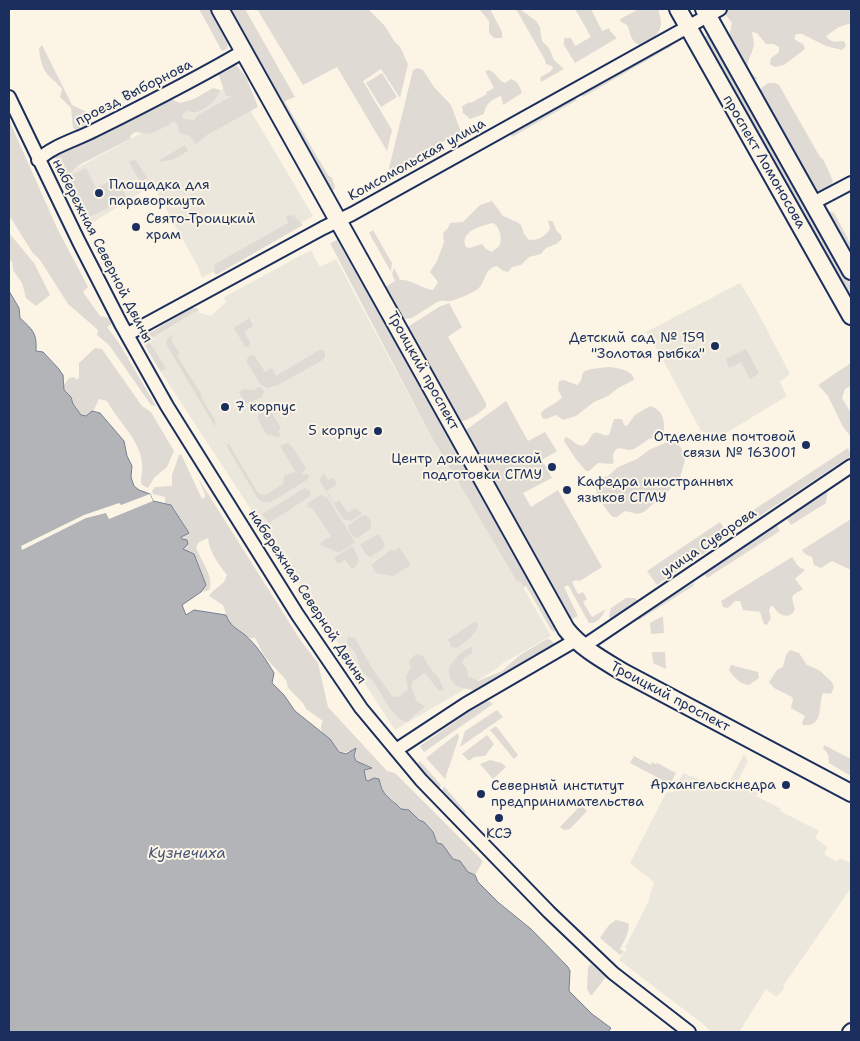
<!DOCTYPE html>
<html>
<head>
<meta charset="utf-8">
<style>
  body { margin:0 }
  #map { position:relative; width:860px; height:1041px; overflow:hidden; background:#fcf5e5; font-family:"Shantell Sans",sans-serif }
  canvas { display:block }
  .frame { position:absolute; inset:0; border:10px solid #1b2f5e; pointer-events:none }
</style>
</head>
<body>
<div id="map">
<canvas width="860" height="1041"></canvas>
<div class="frame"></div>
</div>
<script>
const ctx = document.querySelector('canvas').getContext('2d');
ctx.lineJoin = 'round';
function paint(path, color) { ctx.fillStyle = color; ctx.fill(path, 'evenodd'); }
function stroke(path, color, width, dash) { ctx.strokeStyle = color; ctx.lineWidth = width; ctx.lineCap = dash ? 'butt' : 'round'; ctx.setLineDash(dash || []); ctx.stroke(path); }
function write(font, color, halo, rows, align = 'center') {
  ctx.font = font + ' "Shantell Sans",sans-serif'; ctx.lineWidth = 4; ctx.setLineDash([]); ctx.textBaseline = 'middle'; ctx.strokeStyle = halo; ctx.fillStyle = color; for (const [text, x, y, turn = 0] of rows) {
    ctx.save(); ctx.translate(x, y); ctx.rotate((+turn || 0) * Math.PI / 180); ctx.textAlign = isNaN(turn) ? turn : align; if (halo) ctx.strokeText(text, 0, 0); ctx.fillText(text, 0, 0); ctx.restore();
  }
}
const built = new Path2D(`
  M234 83 313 216 202 278 198 267 153 185 87 226 59 178Z
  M311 250 320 267 336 259 431 436 517 582 520 581 523 587 551 636 503 663 496 669 458 693 395 730 148 352 150 344 146 336 193 308H197L200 313 211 316 226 302 224 297Z
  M740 283 755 307 790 374 780 382 787 396 721 436 701 431 663 360 646 332Z
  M744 754 748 761 738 781 759 791 756 796 781 809 780 811 819 831 815 838 828 847 824 854 837 862 840 858 851 863V888L783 986 785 988 776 997 766 989 739 1032H711L703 1024 619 960 627 949 625 948 648 902 654 882 630 863 666 793 673 792 683 773 725 790Z`);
const green = new Path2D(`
  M199 9H210L228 41 227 49 222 51Z
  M228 9H245L295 97 287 100 285 102 328 175 332 178 335 187 333 191Z
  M257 9H368L385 26 394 41 400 47 408 64 400 98 381 69 363 81 392 130 387 151 337 67 303 85Z
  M479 9H490L502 32V38H494L489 33V21Z
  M516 9H520L536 21 540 27 542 41 549 48 554 60 564 69 541 82 540 77 550 72 553 68 552 66 546 64 545 60Z
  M575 9H591L602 31 610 28V31L617 38 575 63 564 45V38H571L575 46 591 37Z
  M639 9H658C660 16 662 21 660 28 658 36 644 49 636 43 630 39 630 31 627 25L621 22 620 19Z
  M727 9H851V23L839 27 826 36C831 44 836 41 844 41L846 46 842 50 826 46 802 34H796L794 39 803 44 805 49 784 65 774 67 770 64 771 58 779 52V47L774 44H766L757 33 752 32C752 35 754 40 754 44 751 62 740 63 758 79L750 80 736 56 738 51 729 38 732 23 726 15Z
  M711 33 851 285V309L701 38Z
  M670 43 672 46 583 97 581 93Z
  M42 45 72 105 91 114 88 128 78 131 73 128 71 108 60 97 62 89C57 82 49 78 45 71 42 67 39 53 39 48Z
  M232 65 237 66 246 77 258 107 207 135 196 144 190 136 179 133 178 125 175 122H171L169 125 150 134 135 132 131 135 130 139 81 164 70 173 64 176H58L55 160 57 156 72 146 168 98 180 103 194 99 213 88 220 90C219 98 204 111 196 112 194 113 189 111 187 111L182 115 183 119 195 120 196 116 232 96H226L218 73Z
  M417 68 423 70 434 87 451 105 461 132 390 171 389 168 413 70Z
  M489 70C497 73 498 81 505 83L511 79C518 81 520 87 522 93L503 105 501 96C492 99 485 104 484 114L470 119 463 113 462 106 470 102 471 103 487 94 486 92 494 88 485 71Z
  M382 73 397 97 381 107 366 83Z
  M768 83H775L779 85 820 157 823 159 833 181 831 186 824 190 815 191 759 94V90Z
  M574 97 577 100 512 137 510 133Z
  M9 120 57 228 88 287 83 292 100 316 109 318 112 324 107 327 119 343 156 406 151 405 109 345 97 335 98 330 68 304 40 260 32 252 9 215Z
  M185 145 188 151 174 159 161 162 160 160Z
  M135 159 147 178 140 182 129 162Z
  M86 168 96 188 117 178 127 198 88 218 66 178Z
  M492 201 503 216 517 222 521 225 524 234 529 240C538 240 545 237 550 229L548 220 553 222 556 230 561 235 562 239 556 244 546 248 541 254 529 257 521 265 512 267 508 272 503 271 497 266C484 268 486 282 478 289 473 293 454 301 449 301 444 301 442 300 437 302L412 318 402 319 384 288 395 281 392 274 394 268 400 280C409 278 422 289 433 290L438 282 430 272 437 261 444 242 443 233 448 228 450 223 463 222 480 205ZM493 223C500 226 503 241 499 246 499 247 492 251 492 252L486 249 482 244 470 248 466 247C459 231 481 226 493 223Z
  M830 211 834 213 851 244V260L827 214Z
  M293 215 303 225 216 275 214 272 215 264 288 223 286 216Z
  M373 230 392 263 391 272 369 233Z
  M9 233 34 263 50 295 36 306 26 298 22 283 13 270 12 261 9 260Z
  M337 240 558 625V629L554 632 551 630 526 586 523 587 520 581 517 582 431 436 330 243Z
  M449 303 462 327 448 337 486 403V407C480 413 467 422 459 421L407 330 409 326 439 307Z
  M193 307 194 309 197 308 198 310 148 340 166 368 161 372 143 342V337Z
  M249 318 253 326 244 332 250 342 249 347H245L234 328Z
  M174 334 171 340 180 354 177 356 202 395 201 397 215 420V426L226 445 229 444 258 493 265 495 283 484 284 476 294 472 300 473 295 471 280 446 288 443 294 449 306 469 301 474H308L309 476 307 480 271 502H263L258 499 169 349 166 343 168 338Z
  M95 348 102 349 142 406 151 412 174 451 167 467 154 478 148 488 142 485 141 483C141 476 143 470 142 463 140 439 118 422 107 401L99 399 94 410 86 416 81 415 73 404 71 397 64 390V385L69 378 74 377 77 380 79 377V363Z
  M746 349 759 373 750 379 741 362 729 368 726 359Z
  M319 350H323L325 353V358L321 361 278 385 268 388 260 384 246 361 249 356 254 355 265 372 272 368 276 376Z
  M851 363V386L845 389 842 398 851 413V437L843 427 828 396 818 385Z
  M611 367C620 369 633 370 634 380L618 388 608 396 594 402 576 416 563 420 556 415 546 419 542 418 541 413C546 406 556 405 562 397L558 390 559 381 564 380 577 385C584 380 580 374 585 371 588 369 607 367 611 367Z
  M257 387 262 388 264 392 262 397 246 404 239 392 243 389 256 390Z
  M506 401 528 441 545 432 557 451 542 460 552 478 523 493 531 507 558 490 602 567 580 581 576 580 572 582 578 594 583 592 587 599 583 602 592 617 606 609C602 616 598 624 589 623L568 585 564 587 578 616 570 620 465 432 466 430Z
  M650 406C662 409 665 420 664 431L658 438 649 439 634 449 629 450 618 448C613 452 612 456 614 462L612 464 598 463 589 471H586L575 458 564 441 565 437C573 438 578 451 587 443 590 439 590 436 594 433 601 432 604 437 609 435L614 419H622L624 425 627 426 635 415Z
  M265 408 271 411 281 428 278 431 281 436 279 437 266 434 258 419 259 411Z
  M669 441H672L677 443 682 449 685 461 680 477 662 499 654 503 644 512 638 514 625 511 617 517H613C605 510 597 495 595 486L599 479 608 476 618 467 637 459 649 450Z
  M848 448 851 456 740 529 735 522Z
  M181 454 202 499 205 497V494L198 478 301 641 318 663 328 707 387 771 395 773 483 861 475 875 468 872 460 862 453 859 442 845 437 843C429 819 417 821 401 809 397 807 396 802 393 800 385 795 381 791 380 781L366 780 364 770 370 766C361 764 352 762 356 751H349L344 753C333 749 315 732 323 721L306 709 303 703 288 688 286 680 265 657 255 638H250L236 630 229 622 223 605 209 596 212 592 224 582 227 575C219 565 209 552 208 538L199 542 196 547C200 560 215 576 209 590L201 592 206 585 194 554 183 549 184 540 181 539V537L188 532 174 508 171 505 165 503V497L153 494 152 491 155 487 172 486V475L179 455Z
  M324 473 328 480 333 478 337 484 327 491 334 503 339 500 348 513 355 508 362 513 351 521 343 519 319 480Z
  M305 488 309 490 311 493 309 497 269 523 262 514Z
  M828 489 826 503 791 525 785 516Z
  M321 495 327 497 355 542 339 553 319 544 331 536 312 508 307 507 308 503Z
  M366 515C370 519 372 522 371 528L359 537 355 538 349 531 348 526 361 516Z
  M851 519V570L832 561 821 568 814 565 812 557 805 554 802 550Z
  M720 522 729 536 657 585 647 571Z
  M776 524 780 531 707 578 703 571Z
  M379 534 385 545 383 549 370 557 366 555 360 544Z
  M352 546C358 556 363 562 352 569L345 560 338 564 334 558Z
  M399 547 411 565 393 576 376 573 371 565 392 549 394 551Z
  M792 557 798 566 805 570 795 579 803 589C790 597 791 594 795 609 790 621 778 615 773 606H771L769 611 771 618 767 625 764 624 760 612 743 610 740 601H735L728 608 723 607 721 601Z
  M695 582 693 586 639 620 637 619Z
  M626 598H635L639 602 611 621 609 616 611 608Z
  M663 616 664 633 651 634 650 623Z
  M476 621 478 626C476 634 464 643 457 648L451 647 449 641 447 640Z
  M348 636 355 638 372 668 392 696 399 697 408 689 406 676 411 667 409 661 416 654 423 656 430 668 438 677 444 690H438L425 673 413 681 411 686 417 702 425 706 407 722 401 720 390 709 373 681 362 672 355 652 347 644Z
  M547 639 551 640 555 645 479 691C463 688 448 688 449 668 454 660 462 649 472 647V654L464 658 462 663 467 669 468 676 478 681 502 671 520 655Z
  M790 650 799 653 807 665 819 670 832 682 834 687 831 694 823 693C818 705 824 728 803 725L802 723 805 716 791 708 793 699 792 697 774 688 769 682 777 670 783 667 786 655Z
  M652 652H665L666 669 653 663Z
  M731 665 758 672 759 678 749 685C739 684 734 677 729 670Z
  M484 701H489L493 704 424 752 420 746Z
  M497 710 503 717 460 747 465 731Z
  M496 726 518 755 514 759 490 730Z
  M458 733 459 737 445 779 426 758Z
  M487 735 494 744 485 756 474 757 469 761 462 754Z
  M824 745 851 759V776L829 763 828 754 823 748Z
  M634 756 651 765 652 762 656 764 657 763 676 773 670 784 630 763Z
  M490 760 502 763 506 767 493 779 480 764Z
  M420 761 441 785 438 791 414 766Z
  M444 786 466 812 463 815 441 792Z
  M581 805 587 811 570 829 564 830 560 827Z
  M616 920 628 923C631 928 624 943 620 949L624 952 620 955 600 938 609 925Z
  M591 964 606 977 592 995H590L587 988 588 967Z`);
const water = new Path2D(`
  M9 291 19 308 20 318C33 330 37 333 36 351L43 352 58 368 63 375 64 390 71 397 73 404 81 415 86 416 92 411 100 413 124 441 127 456 132 466 131 477 134 486 139 490 150 494 153 501 171 505 189 533 181 537 182 539 187 540 188 544 183 549 194 554 206 585 201 592 182 605 186 615 194 610 226 615C230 626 236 628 245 635 257 645 266 660 274 673L272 683 284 695 295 711 330 739 339 752 346 754 356 748 354 756 356 761 372 768 364 770 366 780 368 781 374 778 379 779C380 783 381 788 383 791 387 798 395 802 401 809L409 810 419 820 424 822 433 832 437 843 442 844 453 859 460 861 468 872 475 875 478 882 499 903 531 929 568 967 570 971 569 991 592 1014 611 1028 608 1032H9Z`);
const pier = new Path2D(`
  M150 494 153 501 109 519 106 513 86 518 22 550 21 546 84 515 119 503 121 505Z`);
const minor = new Path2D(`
  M9 97 79 242 121 324 167 406 297 614 361 708 421 780 549 912 613 973 689 1032
  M38 160C54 145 76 140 95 130 145 105 195 80 244 51
  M813 203 851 183
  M128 334 323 228 352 214 720 9
  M584 646 851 466
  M396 750 466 704 576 640
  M849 1032 851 1030`);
const major = new Path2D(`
  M220 9 566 629C581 648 603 660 623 672L851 793
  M678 9 851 316
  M704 9 851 271`);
const markers = [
  [99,193,5,"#1b2f5e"],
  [136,227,5,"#1b2f5e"],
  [715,346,5,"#1b2f5e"],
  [225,407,5,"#1b2f5e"],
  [378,431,5,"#1b2f5e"],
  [806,445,5,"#1b2f5e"],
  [552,467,5,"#1b2f5e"],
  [567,490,5,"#1b2f5e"],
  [786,785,5,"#1b2f5e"],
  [481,794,5,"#1b2f5e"],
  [499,818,5,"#1b2f5e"]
];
const streetNames = [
  ["проезд Выборнова",134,93,-27],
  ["Комсомольская улица",417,160,-29],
  ["проспект Ломоносова",764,162,60],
  ["набережная Северной Двины",102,251,63],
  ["Троицкий проспект",423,371,61],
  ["улица Суворова",709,543,-34],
  ["набережная Северной Двины",307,597,57],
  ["Троицкий проспект",670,697,28]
];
const poiNames = [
  ["Площадка для",109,185],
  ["параворкаута",109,201],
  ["Свято-Троицкий",146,219],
  ["храм",146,235],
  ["Детский сад № 159",705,338,"right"],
  ["\"Золотая рыбка\"",705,354,"right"],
  ["7 корпус",235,407],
  ["5 корпус",368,431,"right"],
  ["Отделение почтовой",796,437,"right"],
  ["связи № 163001",796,453,"right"],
  ["Центр доклинической",542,459,"right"],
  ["подготовки СГМУ",542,475,"right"],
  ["Кафедра иностранных",577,482],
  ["языков СГМУ",577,498],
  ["Архангельскнедра",776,785,"right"],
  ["Северный институт",491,786],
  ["предпринимательства",491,802],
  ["КСЭ",499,834,"center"]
];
const waterNames = [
  ["Кузнечиха",187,854]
];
paint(built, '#ece7dc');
paint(green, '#dfdbd4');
paint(water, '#b2b4b8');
stroke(water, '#767f94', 1);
paint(pier, '#fcf5e5');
stroke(minor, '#1b2f5e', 16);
stroke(major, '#1b2f5e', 20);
stroke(minor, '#fcf5e5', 12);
stroke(major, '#fcf5e5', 16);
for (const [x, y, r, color] of markers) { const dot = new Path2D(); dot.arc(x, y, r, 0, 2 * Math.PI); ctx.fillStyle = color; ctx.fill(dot); stroke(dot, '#fcf5e5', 2); }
write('14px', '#1b2f5e', '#fcf5e5', streetNames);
write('14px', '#1b2f5e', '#fcf5e5', poiNames, 'left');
write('italic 15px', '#485779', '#fcf5e5', waterNames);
</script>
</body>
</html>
